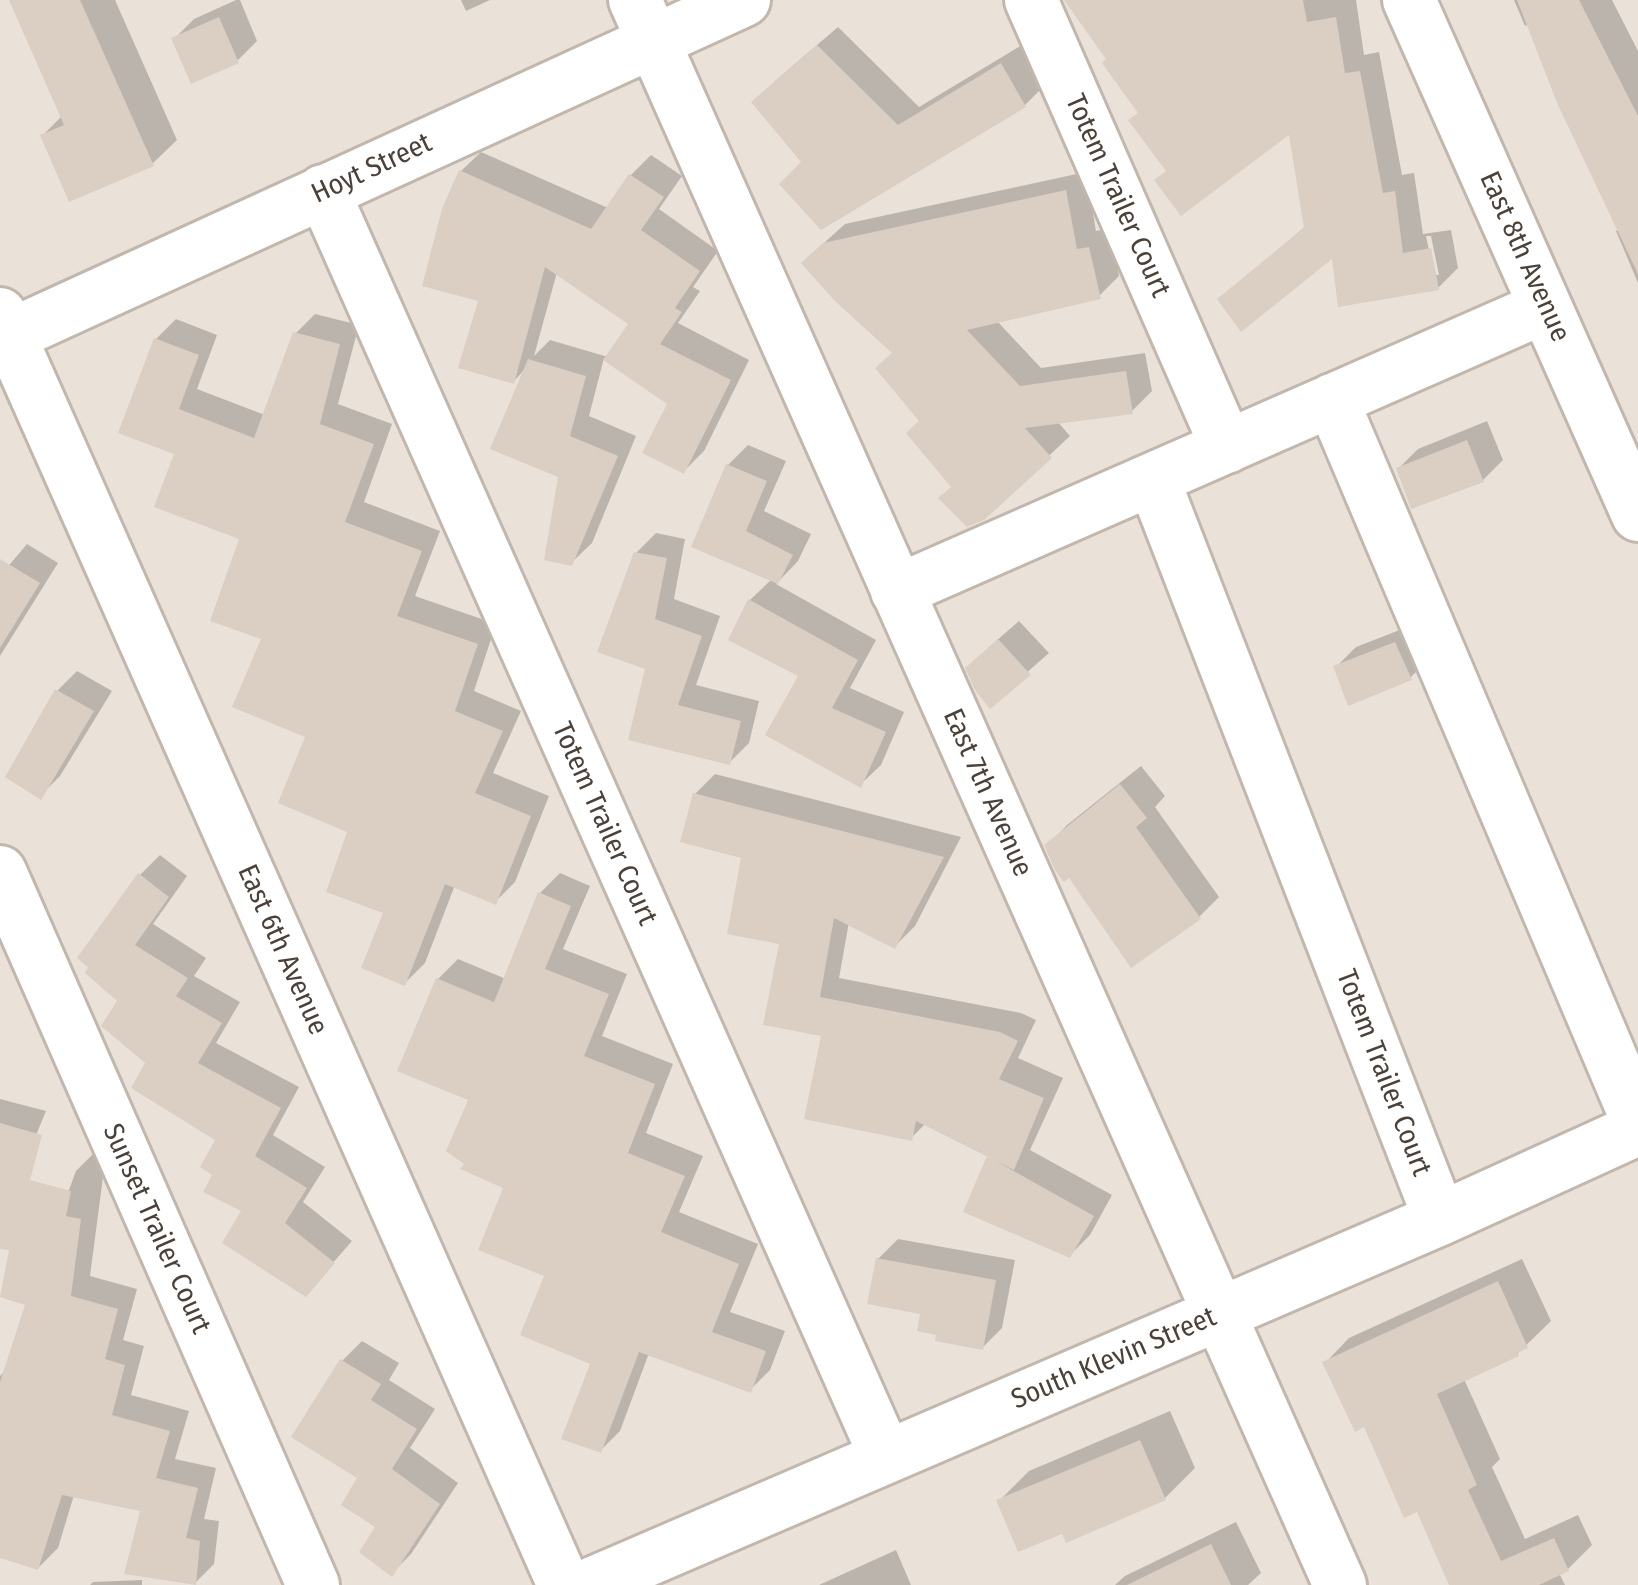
<!DOCTYPE html>
<html>
<head>
<meta charset="utf-8">
<style>
  body { margin:0 }
  canvas { display:block; background:#f6f1eb }
</style>
</head>
<body>
<canvas width="1638" height="1585"></canvas>
<script>
const ctx = document.querySelector('canvas').getContext('2d');
ctx.lineJoin = 'round';
function paint(path, color) { ctx.fillStyle = color; ctx.fill(path, 'evenodd'); }
function stroke(path, color, width, dash) { ctx.strokeStyle = color; ctx.lineWidth = width; ctx.lineCap = dash ? 'butt' : 'round'; ctx.setLineDash(dash || []); ctx.stroke(path); }
function write(font, color, halo, rows, align = 'center') {
  ctx.font = font + ' "Fira Sans Condensed",sans-serif'; ctx.lineWidth = 8; ctx.setLineDash([]); ctx.textBaseline = 'middle'; ctx.strokeStyle = halo; ctx.fillStyle = color; for (const [text, x, y, turn = 0] of rows) {
    ctx.save(); ctx.translate(x, y); ctx.rotate((+turn || 0) * Math.PI / 180); ctx.textAlign = isNaN(turn) ? turn : align; if (halo) ctx.strokeText(text, 0, 0); ctx.fillText(text, 0, 0); ctx.restore();
  }
}
const residential = new Path2D(`
  M0 0H1638V1585H0Z`);
const shadow = new Path2D(`
  M12 0H115L177 140 152 164 43 135 62 116Z
  M236 0H240L257 41 237 61 174 39 194 19Z
  M461 0H490L466 11Z
  M1072 0H1356L1364 55 1379 52 1402 175 1414 173 1423 234 1451 230 1458 268 1438 288 1334 255 1220 299 1306 226 1290 130 1168 170 1140 111ZM1426 236H1431L1439 275H1434Z
  M1514 0H1612L1638 51V283L1616 231 1619 228 1529 24 1525 26Z
  M838 27 919 107 1022 45 1045 85 1025 105 804 162 774 82Z
  M481 152 608 208 631 175 651 155 682 176 659 209 718 251 693 287 700 291 678 323 749 360 704 451 684 471 670 404 604 358 589 416 636 436 592 543 571 563 561 476 526 368 513 382 481 299 461 171ZM557 272 631 324 608 357 550 340 534 356Z
  M1086 172 1096 231 1109 228 1119 276 1099 296 997 321 1041 368 1145 353 1152 391 1132 411 1057 421 1070 436 983 518 953 487 894 352 824 243 845 224Z
  M315 314 359 325 338 404 392 424 364 502 440 531 415 596 496 624 474 691 521 711 493 773 549 796 515 882 495 902 455 885 425 963 405 983 386 911 264 637 242 537 178 453 156 339 176 319 217 335 197 389 265 415 295 334Z
  M1487 421 1503 460 1483 480 1398 469 1418 449Z
  M748 445 786 461 764 511 811 534 798 561 776 584 876 640 850 688 904 712 881 765 861 784 801 675 750 600 772 579 694 546 728 465Z
  M656 533 685 539 674 599 720 616 696 685 759 701 749 743 729 763 631 738 648 668 636 553Z
  M27 544 58 563 0 656V576Z
  M1019 621 1049 653 990 705 988 648Z
  M1415 624 1430 658 1410 678 1336 667 1356 647Z
  M77 671 112 691 60 776 40 796 57 691Z
  M1141 766 1165 796 1155 807 1219 897 1199 917 1047 846 1067 825Z
  M715 774 961 837 915 926 895 946 849 922 839 978 1021 1013 1036 1020 1018 1058 1063 1078 1030 1150 1112 1195 1090 1235 1070 1255 991 1155 926 1123 911 1138 824 1034 743 856 695 794Z
  M160 855 187 876 153 924 206 958 194 976 240 1002 216 1043 299 1087 273 1135 325 1167 303 1202 352 1241 310 1289 216 1174 218 1139 149 1062 103 1027 120 1000 81 958 140 875Z
  M560 873 590 886 563 949 627 974 602 1036 673 1064 646 1133 703 1156 679 1212 758 1244 730 1312 785 1331 770 1370 750 1390 649 1353 620 1431 600 1451 593 1363 506 1187 471 1099 438 979 458 959 506 979 540 893Z
  M0 1099 46 1111 0 1222Z
  M96 1151 106 1154 90 1276 137 1289 123 1340 144 1346 131 1395 189 1411 175 1459 216 1468 204 1519 219 1521 214 1564 194 1584 143 1509 74 1495 58 1548 38 1568 0 1555V1376L6 1370 26 1305 76 1171Z
  M898 1239 1015 1260 1002 1328 982 1348 939 1333 878 1259Z
  M1522 1259 1551 1321 1517 1354 1464 1379 1500 1459 1492 1467 1525 1539 1578 1515 1592 1545 1568 1569 1559 1573 1565 1585H1454L1418 1509 1325 1363 1349 1338Z
  M362 1341 399 1363 389 1380 435 1409 410 1448 458 1483 411 1554 391 1574 361 1478 342 1361Z
  M1170 1411 1195 1468 1165 1498 1063 1530 999 1501 1029 1471Z
  M1236 1522 1261 1573 1248 1585H1115L1125 1576Z
  M896 1550 911 1585H819Z
  M142 1580V1585H90L93 1582Z`);
const building = new Path2D(`
  M9 0H80L154 166 69 202 40 135 64 125Z
  M1064 0H1303L1307 22 1336 17 1345 73 1360 71 1383 193 1395 191 1403 253 1431 248 1439 290 1338 307 1332 259 1241 332 1217 299 1304 228 1289 135 1181 216 1154 180 1166 171 1128 120 1138 113 1102 63 1106 59Z
  M1517 0H1579L1638 116V274L1558 105Z
  M219 17 239 63 191 84 171 38Z
  M817 45 898 125 1001 63 1026 107 821 230 779 184 801 162 751 102Z
  M459 170 591 229 629 174 664 197 641 230 700 271 675 308 682 312 660 344 731 380 684 474 642 453 667 404 603 360 628 324 545 267 514 384 458 368 478 301 422 286 442 209Z
  M1066 190 1077 249 1089 247 1101 299 967 330 1020 386 1126 371 1133 414 1025 428 1052 458 984 520 967 527 938 498 951 487 906 433 919 421 875 368 892 353 835 301 801 263 823 243Z
  M293 332 340 344 320 424 374 444 345 522 422 551 397 616 478 644 455 711 503 731 475 793 531 816 496 905 445 884 405 986 361 968 383 913 326 892 347 832 278 803 305 737 232 707 261 639 210 621 239 539 154 507 174 454 118 433 154 338 199 355 179 409 254 438Z
  M528 359 586 376 570 436 618 456 572 566 544 560 558 477 490 449Z
  M1467 440 1484 482 1411 509 1396 468Z
  M726 464 767 481 746 531 793 555 778 584 691 547Z
  M634 552 667 558 655 619 702 636 678 705 741 721 730 765 628 740 645 669 597 652Z
  M0 559 40 583 0 648Z
  M748 599 858 660 832 708 886 732 861 788 765 735 798 676 728 640Z
  M998 639 1031 675 990 709 975 690 965 668Z
  M1395 642 1412 680 1348 706 1333 666Z
  M55 689 94 711 41 800 5 777Z
  M1120 784 1147 818 1136 827 1201 919 1131 968 1069 878 1064 882 1055 870 1044 845Z
  M693 793 944 857 895 949 834 918 820 997 1000 1032 1018 1041 999 1079 1044 1098 1014 1170 916 1121 912 1141 804 1119 821 1036 763 1025 779 944 727 934 741 858 680 842Z
  M138 873 169 897 135 945 188 978 176 996 222 1023 198 1063 281 1108 255 1156 307 1188 285 1223 335 1263 306 1297 222 1243 241 1211 203 1192 212 1175 200 1167 215 1140 131 1088 145 1063 101 1026 117 1001 85 973 88 967 77 958Z
  M538 892 571 906 545 969 609 994 584 1056 655 1084 628 1153 685 1176 661 1232 739 1264 712 1332 766 1351 751 1393 639 1352 601 1453 561 1439 590 1364 520 1335 544 1276 478 1250 503 1188 460 1169 464 1164 446 1151 468 1100 397 1071 436 978 494 1002Z
  M0 1123 42 1135 30 1180 71 1191 66 1216 81 1219 71 1296 118 1309 105 1359 125 1365 112 1415 170 1431 156 1478 198 1488 186 1538 200 1541 196 1585 124 1574 140 1511 62 1495 38 1570 0 1558V1382L25 1305 0 1297 9 1250 0 1249Z
  M987 1156 1094 1216 1070 1258 963 1212Z
  M876 1258 996 1280 983 1350 935 1341 936 1335 917 1331 920 1314 867 1304Z
  M1498 1281 1528 1348 1517 1353 1519 1356 1437 1394 1477 1485 1468 1490 1501 1561 1554 1538 1569 1571 1539 1585H1449L1417 1512 1404 1518 1364 1427 1355 1432 1322 1362Z
  M340 1359 381 1384 371 1400 417 1429 392 1469 440 1504 392 1577 359 1552 375 1527 341 1505 357 1478 291 1437Z
  M1140 1440 1166 1500 1066 1543 1062 1534 1018 1552 996 1500Z
  M1211 1544 1231 1585H1127Z`);
const minor = new Path2D(`
  M635 0 1340 1585
  M1031 0 1227 447
  M1409 0 1638 515
  M323 191 886 1457
  M0 314 564 1585
  M0 340 744 0
  M1332 400 1638 1122
  M1153 479 1440 1219
  M897 591 1545 307
  M0 872 313 1585
  M589 1585 1440 1219 1638 1129`);
const streetNames = [
  ["Hoyt Street",372,169,-25],
  ["Totem Trailer Court",1117,196,66],
  ["East 8th Avenue",1524,257,66],
  ["East 7th Avenue",987,793,66],
  ["Totem Trailer Court",604,824,66],
  ["East 6th Avenue",282,950,66],
  ["Totem Trailer Court",1383,1073,69],
  ["Sunset Trailer Court",156,1229,66],
  ["South Klevin Street",1114,1359,-23]
];
paint(residential, '#eae2d9');
paint(shadow, '#0003');
paint(building, '#dbcec3');
stroke(minor, '#c2b7ad', 58);
stroke(minor, '#fff', 52);
write('28px', '#4b4138', '#fff', streetNames);
</script>
</body>
</html>
